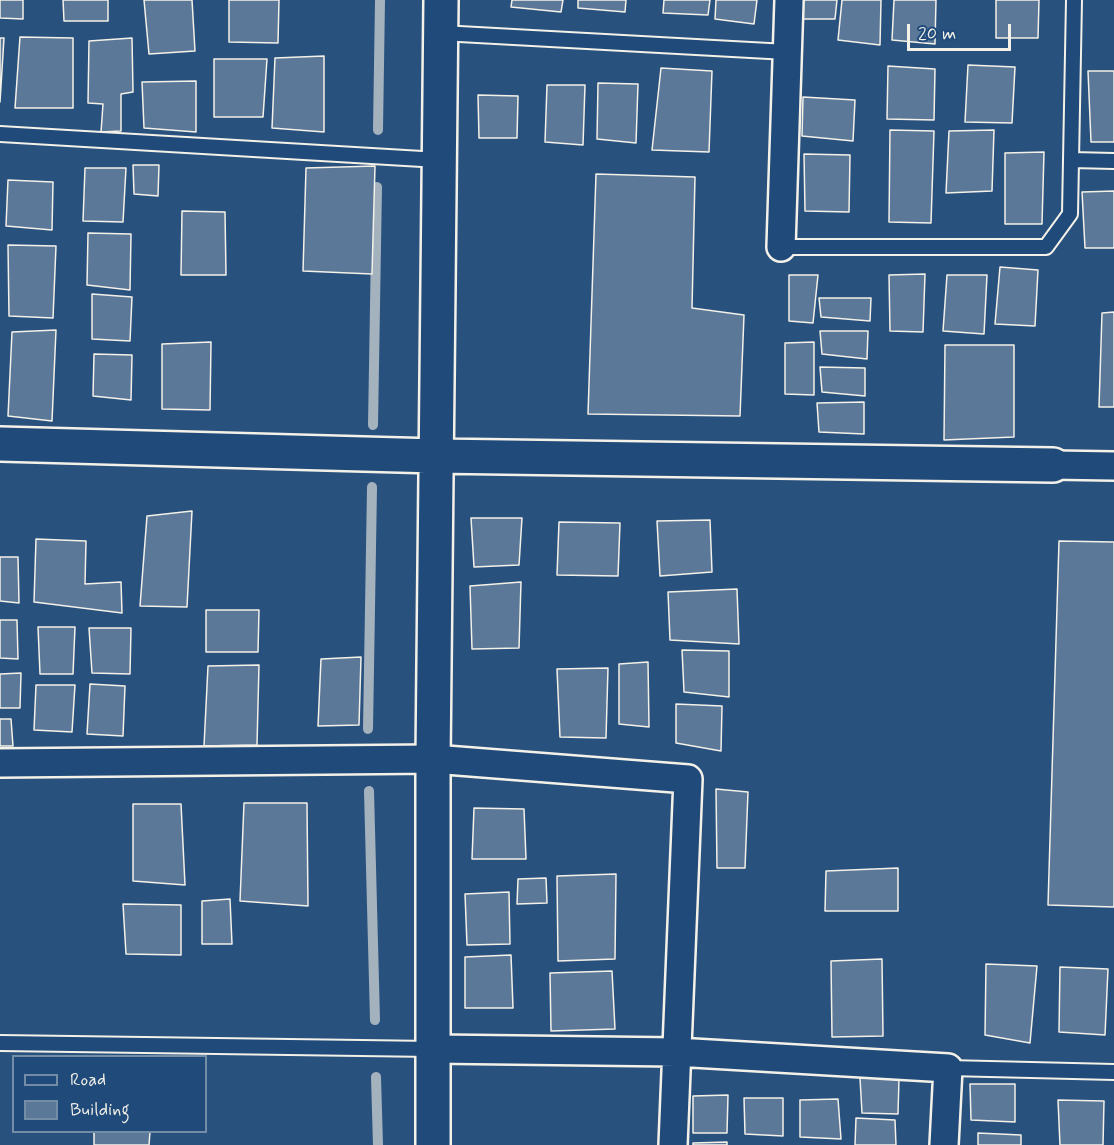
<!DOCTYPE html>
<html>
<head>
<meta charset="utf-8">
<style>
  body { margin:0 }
  #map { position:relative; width:1114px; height:1145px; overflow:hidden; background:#28517e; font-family:Mynerve,sans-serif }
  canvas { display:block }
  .legend { position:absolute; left:12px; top:1055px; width:195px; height:78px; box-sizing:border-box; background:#1f4a7a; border:2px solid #748da6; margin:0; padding:8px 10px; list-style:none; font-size:18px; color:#f4f1e8 }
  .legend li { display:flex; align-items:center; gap:12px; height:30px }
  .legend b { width:30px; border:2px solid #748da6 }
  .scale { position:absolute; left:907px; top:24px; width:104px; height:27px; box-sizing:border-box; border:3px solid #f4f1e8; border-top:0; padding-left:8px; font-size:18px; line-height:21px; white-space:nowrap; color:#f4f1e8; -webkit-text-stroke:4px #1f4a7a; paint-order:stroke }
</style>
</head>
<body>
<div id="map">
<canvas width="1114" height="1145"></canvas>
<ul class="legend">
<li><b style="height:8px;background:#1f4a7a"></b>Road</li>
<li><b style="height:16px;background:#5b7899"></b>Building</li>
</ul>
<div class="scale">20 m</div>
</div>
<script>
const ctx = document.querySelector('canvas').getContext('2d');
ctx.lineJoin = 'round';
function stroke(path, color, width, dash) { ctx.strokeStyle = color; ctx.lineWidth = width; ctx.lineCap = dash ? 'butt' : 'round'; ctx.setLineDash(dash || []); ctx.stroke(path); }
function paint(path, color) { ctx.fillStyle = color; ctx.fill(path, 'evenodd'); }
const stream = new Path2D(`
  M378 130 380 0
  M373 425 377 187
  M368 729 372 487
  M369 791 375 1020
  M376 1077 378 1145`);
const building = new Path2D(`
  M0 0H23V19L0 18Z
  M63 0H108V21H64Z
  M144 0H192L195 51 149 54Z
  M229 0H279L278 43 229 42Z
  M512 0H563L561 12 511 7Z
  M578 0H626L625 12 578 8Z
  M664 0H710L708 15 663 13Z
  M716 0H757L754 24 715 19Z
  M799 0H837L835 19H799Z
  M842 0H881L880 45 838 40Z
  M894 0H936L935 44 892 40Z
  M996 0H1039L1038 38H996Z
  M20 37 73 38V108H15Z
  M0 38H4L0 102Z
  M132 38 133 92 121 94V131L101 132 103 104 88 103 89 41Z
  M324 56V132L272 128 275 58Z
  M214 59H267L263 117H214Z
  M968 65 1015 67 1012 123 965 122Z
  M888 66 935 69 934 120 887 119Z
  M661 68 712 71 709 152 652 150Z
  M1088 71H1114V142H1091Z
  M196 81V132L144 128 142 82Z
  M598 83 638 84 636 143 597 139Z
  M547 85H585L583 145 545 142Z
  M478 95 518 96 517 138H479Z
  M803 97 855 100 853 141 802 136Z
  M890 130 934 131 931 223 889 222Z
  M994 130 992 191 946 193 949 131Z
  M1044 152 1042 224H1005V153Z
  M804 154 850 155 849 212 805 211Z
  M133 165H159L158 196 134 194Z
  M375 166 372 274 303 271 306 168Z
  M85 168H126L123 222 83 221Z
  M596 174 695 177 692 308 744 315 740 416 588 414Z
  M8 180 53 182 52 230 6 226Z
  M1114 191V248H1085L1082 192Z
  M182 211 225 212 226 275H181Z
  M88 233 131 234 130 290 87 285Z
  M8 245 56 246 53 318 9 316Z
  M1000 267 1038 270 1035 326 995 324Z
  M925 274 923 332 890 331 889 275Z
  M789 275H818L813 323 789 321Z
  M947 275H987L984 334 943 331Z
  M92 294 132 297 130 341 92 339Z
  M819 298H871L870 321 821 317Z
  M1114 312V407H1099L1102 313Z
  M56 330 52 421 8 416 12 332Z
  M820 331H868L867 359 822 354Z
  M211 342 210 410 162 409V344Z
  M814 342V395L785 394V343Z
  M945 345H1014V437L944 440Z
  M94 354 132 355 131 400 93 396Z
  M820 367 865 368V396L822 392Z
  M864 402V434L819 432 817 403Z
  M192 511 187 607 140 606 147 516Z
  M471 518H522L519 565 474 567Z
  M710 520 712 572 660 576 657 521Z
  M559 522 620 523 618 576 557 575Z
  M36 539 86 541 85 584 121 582 122 613 34 602Z
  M1059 541 1114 542V907L1048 905Z
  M0 557H18L19 603 0 601Z
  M521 582 519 648 472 649 470 586Z
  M737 589 739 644 670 640 668 592Z
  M206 610H259L258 652H206Z
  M0 620H17L18 659 0 658Z
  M38 627H75L73 674H40Z
  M89 628H131L130 674 92 673Z
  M682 650 729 651V697L684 692Z
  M361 657 359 725 318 726 321 659Z
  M648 662 649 727 619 724V664Z
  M259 665 257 745 204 746 208 666Z
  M608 668 606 738 560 737 557 669Z
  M21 673 20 708H0V674Z
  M90 684 125 686 123 736 87 734Z
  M36 685H75L72 732 34 730Z
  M676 704 722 706 721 751 676 743Z
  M0 719H11L13 746H0Z
  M716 789 748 792 745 868H717Z
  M244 803H307L308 906 240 901Z
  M133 804H181L185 885 133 881Z
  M474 808 524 809 526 859H472Z
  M898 868V911H825L826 871Z
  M616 874 615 959 558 961 557 876Z
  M546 878 547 903 517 904 518 879Z
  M509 892 510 944 467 945 465 894Z
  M230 899 232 944H202V901Z
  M123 904 181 905V955L126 954Z
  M511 955 513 1008H465V957Z
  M882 959 883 1036 832 1037 831 961Z
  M986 964 1037 966 1030 1043 985 1035Z
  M1060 967 1108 969 1105 1035 1059 1032Z
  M612 971 615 1029 551 1031 550 973Z
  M860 1078H899L898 1114 862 1113Z
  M970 1084H1015V1122L971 1120Z
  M728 1095 727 1133H693V1096Z
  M744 1098H783V1136L745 1134Z
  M838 1099 841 1139 800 1137V1100Z
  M1058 1100 1104 1101 1103 1145H1060Z
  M856 1118 895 1120 896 1145H855Z
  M94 1132H150L149 1145H94Z
  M978 1133 1021 1135V1145H978Z
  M727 1142V1145H693V1143Z`);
const lane = new Path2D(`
  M441 33 787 52
  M0 134 439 160
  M1072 160 1114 161
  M781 247H1046L1070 214 1074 0
  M0 1043 433 1049
  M948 1068 1114 1072`);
const street = new Path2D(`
  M781 247 789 0
  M1053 465 1114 466
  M0 763 433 759 688 779 673 1145
  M434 1049 676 1052 948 1068 944 1145`);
const secondary = new Path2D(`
  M0 444 436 456 1053 465
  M433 1145V759L441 0`);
stroke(stream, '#a4b2be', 10);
paint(building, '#5b7899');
stroke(building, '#f4f1e8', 1.5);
stroke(lane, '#f4f1e8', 18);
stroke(street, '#f4f1e8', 32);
stroke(secondary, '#f4f1e8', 38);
stroke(lane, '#1f4a7a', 14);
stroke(street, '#1f4a7a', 27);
stroke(secondary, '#1f4a7a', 33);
</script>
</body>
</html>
